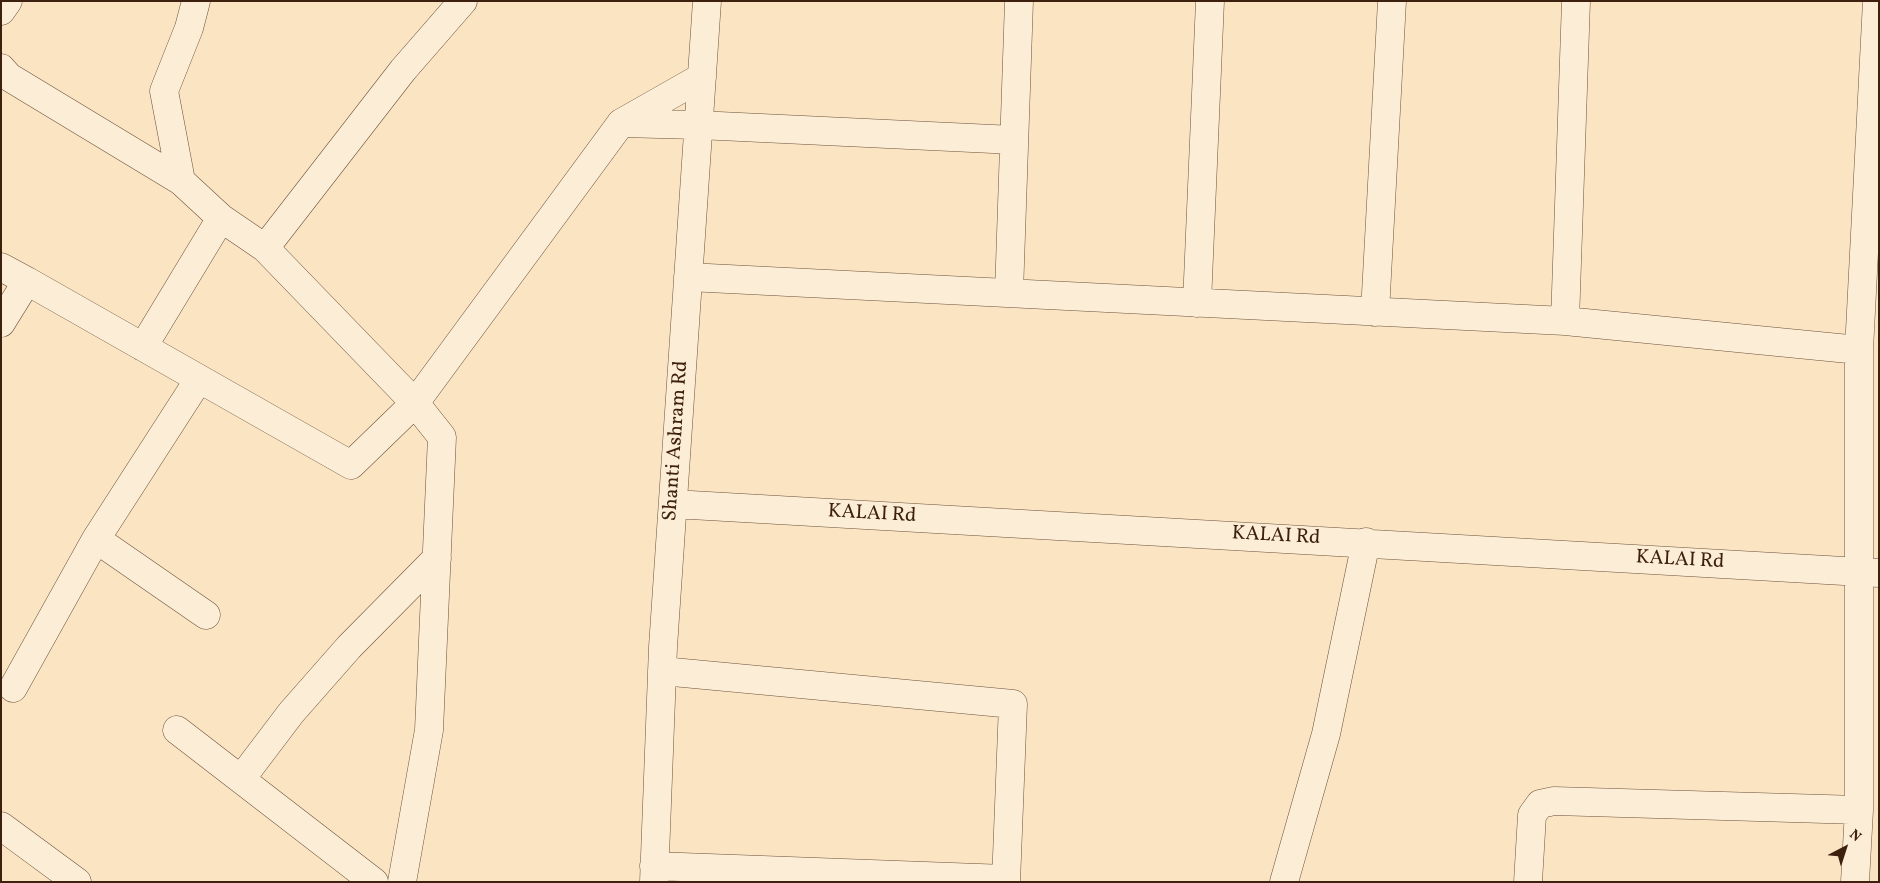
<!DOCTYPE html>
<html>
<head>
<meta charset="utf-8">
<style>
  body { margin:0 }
  #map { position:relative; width:1880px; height:883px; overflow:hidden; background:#fae4c2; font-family:Vollkorn,serif }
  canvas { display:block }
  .frame { position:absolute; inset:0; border:2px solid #3e200e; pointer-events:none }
  .north { position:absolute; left:1820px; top:823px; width:50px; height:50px; -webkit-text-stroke:4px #fcedd7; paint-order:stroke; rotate:40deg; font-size:14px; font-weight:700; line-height:20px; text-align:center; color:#3e200e }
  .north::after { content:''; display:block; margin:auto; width:18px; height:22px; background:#3e200e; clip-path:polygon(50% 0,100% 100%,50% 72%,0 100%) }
</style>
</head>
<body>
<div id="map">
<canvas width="1880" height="883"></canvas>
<div class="frame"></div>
<div class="north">N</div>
</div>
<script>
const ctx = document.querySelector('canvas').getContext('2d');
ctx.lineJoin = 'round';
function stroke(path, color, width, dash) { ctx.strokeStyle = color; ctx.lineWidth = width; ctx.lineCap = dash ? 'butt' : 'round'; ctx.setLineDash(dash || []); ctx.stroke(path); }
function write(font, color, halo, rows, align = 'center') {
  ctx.font = font + ' Vollkorn,serif'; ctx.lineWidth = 4; ctx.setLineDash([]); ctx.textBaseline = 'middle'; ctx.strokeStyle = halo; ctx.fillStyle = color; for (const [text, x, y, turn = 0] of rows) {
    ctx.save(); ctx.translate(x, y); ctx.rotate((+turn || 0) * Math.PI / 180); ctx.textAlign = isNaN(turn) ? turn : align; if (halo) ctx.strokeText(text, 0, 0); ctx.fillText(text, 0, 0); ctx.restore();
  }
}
const minor = new Path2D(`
  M196 1 189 28 164 91 181 181 221 218 265 248 403 70 463 1
  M1 11 8 1
  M1 68 9 77 181 181
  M621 123 698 125 1014 140
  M1 267 27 281
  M688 277 1565 321 1576 1
  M1009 293 1019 1
  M1197 303 1210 1
  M1375 312 1392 1
  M1565 321 1859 350
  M1 323 27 281 351 465 415 403 265 248
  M143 347 221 218
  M673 504 1879 573
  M96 539 206 615
  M662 671 1013 704 1006 882
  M13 688 96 539 199 379
  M177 730 374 882
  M241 779 291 713 349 647 437 558
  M1 826 77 882
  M654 866 1006 879
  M402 882 429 730 442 437 415 403 621 123 702 77
  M654 882 663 647 707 1
  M1284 882 1326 734 1366 542
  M1528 882 1532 815 1540 804 1554 801 1859 810
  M1855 882 1859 810V350L1877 1`);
const streetNames = [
  ["Shanti Ashram Rd",677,441,-86],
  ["KALAI Rd",872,515,3],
  ["KALAI Rd",1276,537,3],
  ["KALAI Rd",1680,561,3]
];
stroke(minor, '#6d513b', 29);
stroke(minor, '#fcedd7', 28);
write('20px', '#3e200e', '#fcedd7', streetNames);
</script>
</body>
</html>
